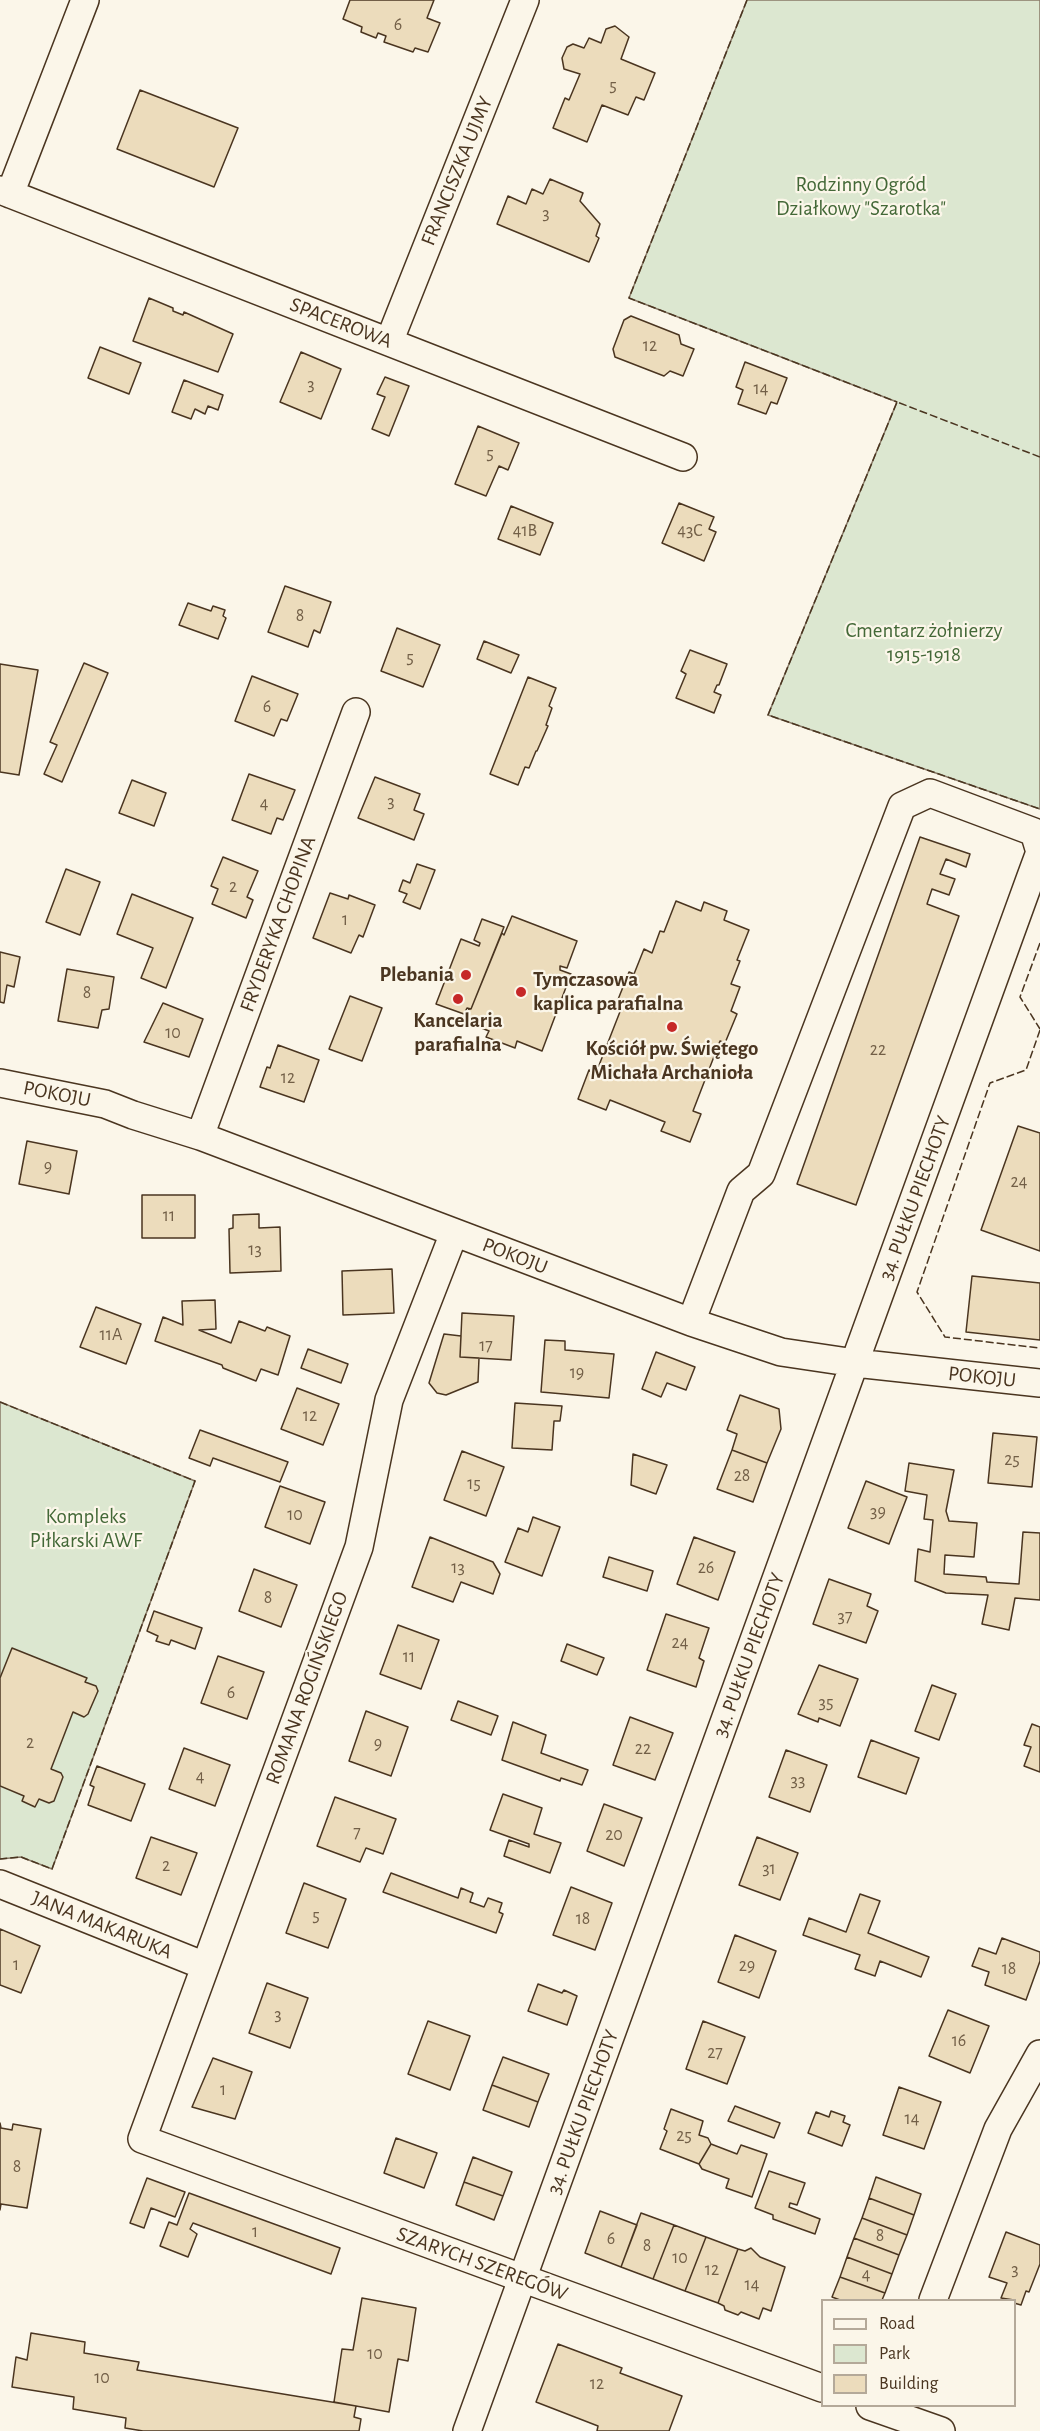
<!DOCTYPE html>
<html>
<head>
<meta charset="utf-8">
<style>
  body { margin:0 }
  #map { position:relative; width:1040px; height:2431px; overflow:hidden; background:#fbf6e9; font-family:"Alegreya Sans",sans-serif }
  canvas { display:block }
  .legend { position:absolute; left:821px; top:2299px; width:195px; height:108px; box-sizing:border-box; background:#fbf6e9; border:2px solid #b4a999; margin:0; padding:8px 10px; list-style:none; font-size:18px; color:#4a3520 }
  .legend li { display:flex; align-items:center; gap:12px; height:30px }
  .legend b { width:30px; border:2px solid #b4a999 }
</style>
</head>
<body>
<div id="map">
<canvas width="1040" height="2431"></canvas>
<ul class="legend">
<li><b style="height:8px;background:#fbf6e9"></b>Road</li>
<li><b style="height:16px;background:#dce7d0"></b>Park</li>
<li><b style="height:16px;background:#ecdcbc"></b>Building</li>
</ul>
</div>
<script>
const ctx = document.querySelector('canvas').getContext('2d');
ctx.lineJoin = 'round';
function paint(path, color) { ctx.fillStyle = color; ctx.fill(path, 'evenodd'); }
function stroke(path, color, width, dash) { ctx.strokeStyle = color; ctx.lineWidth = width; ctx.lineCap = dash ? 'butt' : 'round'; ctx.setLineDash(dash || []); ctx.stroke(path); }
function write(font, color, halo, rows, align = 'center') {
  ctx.font = font + ' "Alegreya Sans",sans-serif'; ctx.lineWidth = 4.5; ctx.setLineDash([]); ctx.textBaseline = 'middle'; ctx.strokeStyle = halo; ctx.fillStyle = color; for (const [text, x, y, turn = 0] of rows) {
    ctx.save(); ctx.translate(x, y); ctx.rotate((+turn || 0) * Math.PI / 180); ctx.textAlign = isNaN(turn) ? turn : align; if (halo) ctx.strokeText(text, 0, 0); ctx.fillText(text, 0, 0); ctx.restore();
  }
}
const green = new Path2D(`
  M747 0H1040V809L768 715 897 402 629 298Z
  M0 1402 195 1481 52 1869 21 1857 0 1859Z`);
const building = new Path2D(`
  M350 0H434L427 18 440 23 428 52 415 48 413 52 384 42 386 36 378 33 376 38 361 32 362 27 343 19Z
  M615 26 629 37 621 59 655 73 644 100 636 97 628 115 602 105 587 142 553 128 565 98 569 100 580 74 564 69 562 58 567 47 573 44 584 48 589 38 601 43 606 29Z
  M140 90 238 128 214 187 117 149Z
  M550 179 583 193 580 201 600 224 596 236 599 238 589 262 497 224 508 196 526 204 532 189 543 194Z
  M149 298 173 308V311L183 315 184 312 233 334 218 372 133 341Z
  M631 316 679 335 681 344 694 349 683 376 670 371 664 376 615 357 613 349 624 320Z
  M100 347 141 363 129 394 88 378Z
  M301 352 341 369 321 419 280 402Z
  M745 362 787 378 777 404 771 402 766 414 738 404 743 390 736 387Z
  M385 377 409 386 389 436 372 429 385 397 377 394Z
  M184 380 223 395 218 410 208 406 205 414 195 409 191 419 172 412Z
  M478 426 519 443 508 470 499 466 486 496 455 484Z
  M679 503 714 517 709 529 716 532 704 561 662 543Z
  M511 506 553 523 540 555 498 539Z
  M285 586 331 602 320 633 314 630 308 647 268 632Z
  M188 603 211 611 213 606 225 610 223 616 226 618 218 639 179 625Z
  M397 628 440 645 423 687 381 671Z
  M484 641 519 655 511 673 477 659Z
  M690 650 727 664 719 685H717L714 692 721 695 714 713 676 698 686 674 681 671Z
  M84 663 108 673 62 782 44 774 57 745 50 742Z
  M0 664 38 670 19 775 0 772Z
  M252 676 298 694 287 721 281 719 274 736 235 721Z
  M528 677 556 688 549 706 552 708 546 725 548 726 537 751H536L529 768 525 767 518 785 490 774Z
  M249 774 295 790 283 820 277 818 271 834 232 820Z
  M375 777 420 794 414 810 424 814 414 840 358 818Z
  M132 780 166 793 154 826 119 813Z
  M920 837 970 854 966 867 946 859 940 874 955 879 949 895 932 889 927 904 959 916 856 1205 797 1184Z
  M223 857 258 871 247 897 253 900 246 918 212 904 218 889 211 886Z
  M417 864 435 870 420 909 403 902 407 894 399 891 403 880 410 883Z
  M66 869 100 882 80 935 46 922Z
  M330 893 348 899 349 895 375 905 363 937 359 935 351 953 313 938Z
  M132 894 193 918 166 988 141 978 153 948 117 934Z
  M676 901 701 911 704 902 727 911 724 920 749 930 737 960 740 961 731 984 740 987 731 1011 737 1014 725 1043 720 1041 693 1111 701 1114 690 1142 661 1131 665 1122 610 1100 606 1110 578 1099 589 1070 596 1073 623 1004 617 1002 629 972 634 974 644 949 652 953 660 931 664 932Z
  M512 916 577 941 567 968 560 966V970L571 974 542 1051 517 1041 515 1048 486 1037 489 1031 464 1021 469 1009H471L502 933 504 935Z
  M482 919 504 927 471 1009 467 1008 464 1014 436 1004 461 939 479 946 480 943 474 940Z
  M0 952 20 957 14 987 7 985 4 1003 0 1002Z
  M67 969 114 977 109 1009 102 1010 98 1028 58 1021Z
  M350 996 382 1008 362 1061 329 1049Z
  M163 1003 203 1019 189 1057 144 1042Z
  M278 1045 319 1060 304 1102 260 1087 267 1067 270 1068Z
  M1018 1126 1040 1133V1251L981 1230Z
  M27 1141 77 1151 69 1194 19 1184Z
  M142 1195H195V1238H142Z
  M259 1214V1228L280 1227 281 1271 230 1273 229 1229 233 1228V1215Z
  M392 1269 394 1313 343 1315 342 1271Z
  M972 1276 1040 1283V1340L966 1332Z
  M215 1300 216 1329 199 1330 231 1343 239 1321 265 1331 267 1327 290 1336 278 1375 261 1369 256 1381 223 1368 222 1365 155 1341 163 1317 183 1325 182 1301Z
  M96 1307 141 1324 126 1364 80 1347Z
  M462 1313 514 1316 511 1360 460 1357Z
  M444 1334 461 1336 460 1357 479 1358 478 1382 446 1395 437 1393 429 1383Z
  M545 1340 565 1341V1350L614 1354 609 1398 541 1392Z
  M308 1349 348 1364 341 1383 301 1368Z
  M656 1352 695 1367 686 1390 667 1383 661 1397 642 1389Z
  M297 1388 339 1404 323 1445 281 1429Z
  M740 1395 779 1409 781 1429 767 1463 732 1450 737 1434 727 1430Z
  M515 1403 562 1406 560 1421H554L552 1450 512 1448Z
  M200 1430 288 1462 280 1482 213 1458 210 1466 189 1458Z
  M993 1433 1037 1437 1032 1487 988 1483Z
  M732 1450 767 1463 753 1502 717 1489Z
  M462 1451 504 1467 486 1516 444 1500Z
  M633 1454 667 1465 656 1494 631 1485Z
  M909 1463 954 1470 946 1511 949 1521 977 1523 974 1557 945 1555 944 1574 986 1577 987 1582 1019 1584 1023 1532 1040 1533V1600L1015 1598 1009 1630 982 1624 988 1595 946 1593 915 1581 918 1549 930 1552 933 1520 924 1519 927 1495 905 1491Z
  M866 1481 907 1497 889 1544 848 1528Z
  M280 1486 325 1502 310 1544 265 1527Z
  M533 1517 560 1527 542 1576 505 1562 518 1528 528 1532Z
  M430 1537 493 1562 500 1574 493 1594 461 1582 453 1602 412 1587Z
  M694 1537 735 1552 718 1600 677 1584Z
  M609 1557 653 1571 647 1591 603 1577Z
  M254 1569 297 1585 281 1627 239 1611Z
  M829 1579 871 1594 867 1606 878 1611 866 1643 813 1624Z
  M154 1611 202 1628 195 1649 171 1640 169 1645 156 1641 158 1636 147 1631Z
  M666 1614 709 1628 699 1658 704 1661 696 1687 647 1670Z
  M398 1625 439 1640 421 1689 380 1674Z
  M567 1644 604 1658 597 1675 561 1661Z
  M12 1648 87 1678 85 1682 96 1686 98 1691 88 1714 84 1717 73 1712 51 1769 61 1773 63 1777 54 1801 49 1803 39 1799 35 1807 22 1801 24 1796 0 1786V1678Z
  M218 1656 264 1672 247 1719 201 1703Z
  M819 1665 858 1679 840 1726 819 1718 818 1722 798 1714Z
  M932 1685 956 1694 939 1740 915 1731Z
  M458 1701 498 1716 491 1735 451 1720Z
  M366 1711 408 1727 391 1776 349 1761Z
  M630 1717 673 1733 655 1780 613 1765Z
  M513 1722 546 1735 541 1753 588 1770 582 1785 561 1778 560 1781 502 1760Z
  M1032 1724 1040 1727V1772L1024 1766 1031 1747 1024 1745Z
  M871 1740 919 1758 906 1794 858 1777Z
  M184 1748 230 1765 215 1806 169 1789Z
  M786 1750 827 1765 810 1812 769 1797Z
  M97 1766 145 1784 131 1821 88 1805 94 1787 90 1785Z
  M503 1794 542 1808 534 1834 561 1843 550 1873 504 1856 509 1840 529 1847V1844L490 1830Z
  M335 1797 396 1819 383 1854 366 1848 360 1862 317 1846Z
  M604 1804 642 1818 624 1866 587 1851Z
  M151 1837 197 1853 181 1895 136 1878Z
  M757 1837 798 1853 780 1900 739 1885Z
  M391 1873 458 1898 461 1888 473 1893 470 1902 484 1907 488 1898 502 1903 499 1912 503 1914 496 1933 383 1892Z
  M304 1883 346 1899 328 1948 286 1933Z
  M571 1887 612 1903 595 1950 553 1935Z
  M860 1894 880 1901 868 1933 929 1957 921 1977 880 1961 875 1976 855 1969 860 1955 803 1935 809 1918 846 1932Z
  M0 1929 40 1946 21 1993 0 1985Z
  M735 1935 776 1951 759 1998 718 1982Z
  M1002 1938 1040 1952V1961L1026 2000 985 1985 989 1972 972 1966 979 1948 996 1954Z
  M267 1983 308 1998 290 2048 249 2033Z
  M538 1984 562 1993 564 1990 577 1996 567 2025 528 2011Z
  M948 2010 989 2026 970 2073 929 2056Z
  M428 2021 470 2036 450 2090 408 2074Z
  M703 2021 745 2037 727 2084 686 2069Z
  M503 2057 549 2074 538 2102 492 2085Z
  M213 2058 252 2072 235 2119 192 2107Z
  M492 2085 538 2102 529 2127 483 2110Z
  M899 2087 941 2102 924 2149 883 2135Z
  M735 2106 780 2123 774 2138 728 2121Z
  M671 2109 703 2121 699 2135 708 2138 711 2144 699 2164 660 2149 667 2131 664 2129Z
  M831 2111 845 2116 843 2122 850 2125 842 2146 808 2133 816 2112 829 2117Z
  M0 2123 1 2128 12 2130 13 2124 41 2129 27 2208 1 2204 0 2210Z
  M396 2138 437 2153 424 2188 384 2173Z
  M711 2144 737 2154 741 2145 767 2154 752 2197 726 2188 729 2179 702 2169 699 2164Z
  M473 2157 512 2172 503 2196 464 2182Z
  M769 2171 805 2183 797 2205 790 2203 789 2207 820 2219 815 2234 773 2219V2215L755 2208Z
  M876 2177 921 2194 914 2215 869 2198Z
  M147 2178 185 2192 175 2217 151 2208 144 2228 130 2223Z
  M464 2182 503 2196 494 2220 456 2205Z
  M189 2193 340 2248 331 2274 193 2223 190 2229 197 2234 188 2257 160 2246 169 2222 177 2225Z
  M869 2198 914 2215 907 2235 862 2218Z
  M600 2211 637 2225 621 2267 585 2253Z
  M641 2213 674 2225 653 2279 621 2267Z
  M862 2218 907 2235 899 2255 854 2238Z
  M674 2225 706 2237 685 2291 653 2279Z
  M1006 2232 1040 2245V2264L1029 2292 1026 2291 1021 2305 1014 2303V2300L1001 2298 1007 2283 989 2277Z
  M706 2237 738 2249 718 2303 685 2291Z
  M854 2238 899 2255 892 2274 847 2257Z
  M751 2248 760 2257 785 2267 771 2311 763 2308 759 2319 741 2312 738 2315 725 2310 724 2306 718 2303 738 2249 745 2251Z
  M847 2257 892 2274 885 2293 840 2277Z
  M840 2277 885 2293 882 2300H840L832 2297Z
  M362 2298 416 2308 408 2361 398 2359 389 2412 334 2402 342 2349 353 2350Z
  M31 2333 85 2342 84 2353 139 2362 137 2370 356 2406 354 2417 361 2419 359 2431H143L125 2428 126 2418 73 2409 74 2397 12 2387 16 2357 27 2360Z
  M558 2344 622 2368 620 2373 682 2396 669 2431H597L598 2426 536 2402Z`);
const street = new Path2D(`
  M0 190 683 457
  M10 194 85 0
  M389 342 525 0
  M0 1083 105 1104 133 1115 200 1136 691 1322 781 1352 855 1363 1040 1383
  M200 1136 356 712
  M454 1233 389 1400 359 1547 142 2139 822 2388
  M0 1884 205 1966
  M933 2300 998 2129 1040 2054
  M870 2406 941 2431
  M467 2431 1030 879 1040 852 1034 832 930 793 902 806 761 1174 741 1191 691 1322`);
const fence = new Path2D(`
  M747 0 629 298 897 402
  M1040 457 897 402 768 715 1040 809
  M1040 943 1020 997 1040 1029
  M1040 1030 1026 1070 990 1083 917 1292 945 1337 1040 1348
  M0 1402 195 1481 52 1869 21 1857 0 1859`);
const markers = [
  [466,975,6,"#c62828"],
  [521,992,6,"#c62828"],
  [458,999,6,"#c62828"],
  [672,1027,6,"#c62828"]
];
const numberNames = [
  ["6",398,25],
  ["5",613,86],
  ["3",546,214],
  ["12",650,346],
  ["3",311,385],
  ["14",761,389],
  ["5",490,454],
  ["41B",525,531],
  ["43C",690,531],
  ["8",300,616],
  ["5",410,658],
  ["6",267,707],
  ["3",391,802],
  ["4",264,804],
  ["2",233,887],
  ["1",345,920],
  ["8",87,993],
  ["10",173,1033],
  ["22",878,1050],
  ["12",288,1078],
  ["9",48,1167],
  ["24",1019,1182],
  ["11",169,1216],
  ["13",255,1250],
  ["11A",111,1335],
  ["17",486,1346],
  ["19",577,1373],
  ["12",310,1416],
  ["25",1012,1460],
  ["28",742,1476],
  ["15",474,1484],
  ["39",878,1512],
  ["10",295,1515],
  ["13",458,1568],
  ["26",706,1568],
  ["8",268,1598],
  ["37",845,1617],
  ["24",680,1643],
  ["11",409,1657],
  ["6",231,1693],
  ["35",826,1703],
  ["2",30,1743],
  ["9",378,1744],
  ["22",643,1749],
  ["4",200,1777],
  ["33",798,1781],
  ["7",357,1833],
  ["20",614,1835],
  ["2",166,1866],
  ["31",769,1869],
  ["5",316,1916],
  ["18",583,1919],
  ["1",16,1965],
  ["29",747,1966],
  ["18",1009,1969],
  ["3",278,2015],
  ["16",959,2041],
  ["27",715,2053],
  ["1",223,2090],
  ["14",912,2119],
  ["25",684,2136],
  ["8",17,2167],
  ["1",255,2232],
  ["8",880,2236],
  ["6",611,2239],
  ["8",647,2246],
  ["10",680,2258],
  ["12",712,2270],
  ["3",1015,2270],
  ["4",866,2275],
  ["14",752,2285],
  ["10",375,2354],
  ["10",102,2378],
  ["12",597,2384]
];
const streetNames = [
  ["FRANCISZKA UJMY",457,171,-68],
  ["SPACEROWA",341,323,21],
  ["FRYDERYKA CHOPINA",278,924,-70],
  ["POKOJU",57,1094,11],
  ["34. PUŁKU PIECHOTY",915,1198,-70],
  ["POKOJU",515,1256,21],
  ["POKOJU",982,1377,6],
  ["34. PUŁKU PIECHOTY",749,1655,-70],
  ["ROMANA ROGIŃSKIEGO",307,1688,-70],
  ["JANA MAKARUKA",102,1925,22],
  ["34. PUŁKU PIECHOTY",583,2112,-70],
  ["SZARYCH SZEREGÓW",482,2264,20]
];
const parkNames = [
  ["Rodzinny Ogród",861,185],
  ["Działkowy \"Szarotka\"",861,209],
  ["Cmentarz żołnierzy",924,631],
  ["1915-1918",924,655],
  ["Kompleks",86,1517],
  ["Piłkarski AWF",86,1541]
];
const poiNames = [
  ["Plebania",454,975,"right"],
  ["Tymczasowa",533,980,"left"],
  ["kaplica parafialna",533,1004,"left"],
  ["Kancelaria",458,1021],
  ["parafialna",458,1045],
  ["Kościół pw. Świętego",672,1049],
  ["Michała Archanioła",672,1073]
];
paint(green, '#dce7d0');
stroke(green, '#887966', 1.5);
paint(building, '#ecdcbc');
stroke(building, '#4a3520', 1.5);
stroke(street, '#4a3520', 30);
stroke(street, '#fbf6e9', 27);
stroke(fence, '#4a3520', 1.5, [8, 3]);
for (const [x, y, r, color] of markers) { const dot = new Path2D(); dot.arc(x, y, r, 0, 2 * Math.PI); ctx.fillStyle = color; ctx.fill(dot); stroke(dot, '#fbf6e9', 2); }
write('18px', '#725f47', null, numberNames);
write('21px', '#4a3520', '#fbf6e9', streetNames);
write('21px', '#436837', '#fbf6e9', parkNames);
write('bold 21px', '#4a3520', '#fbf6e9', poiNames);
</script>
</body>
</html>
